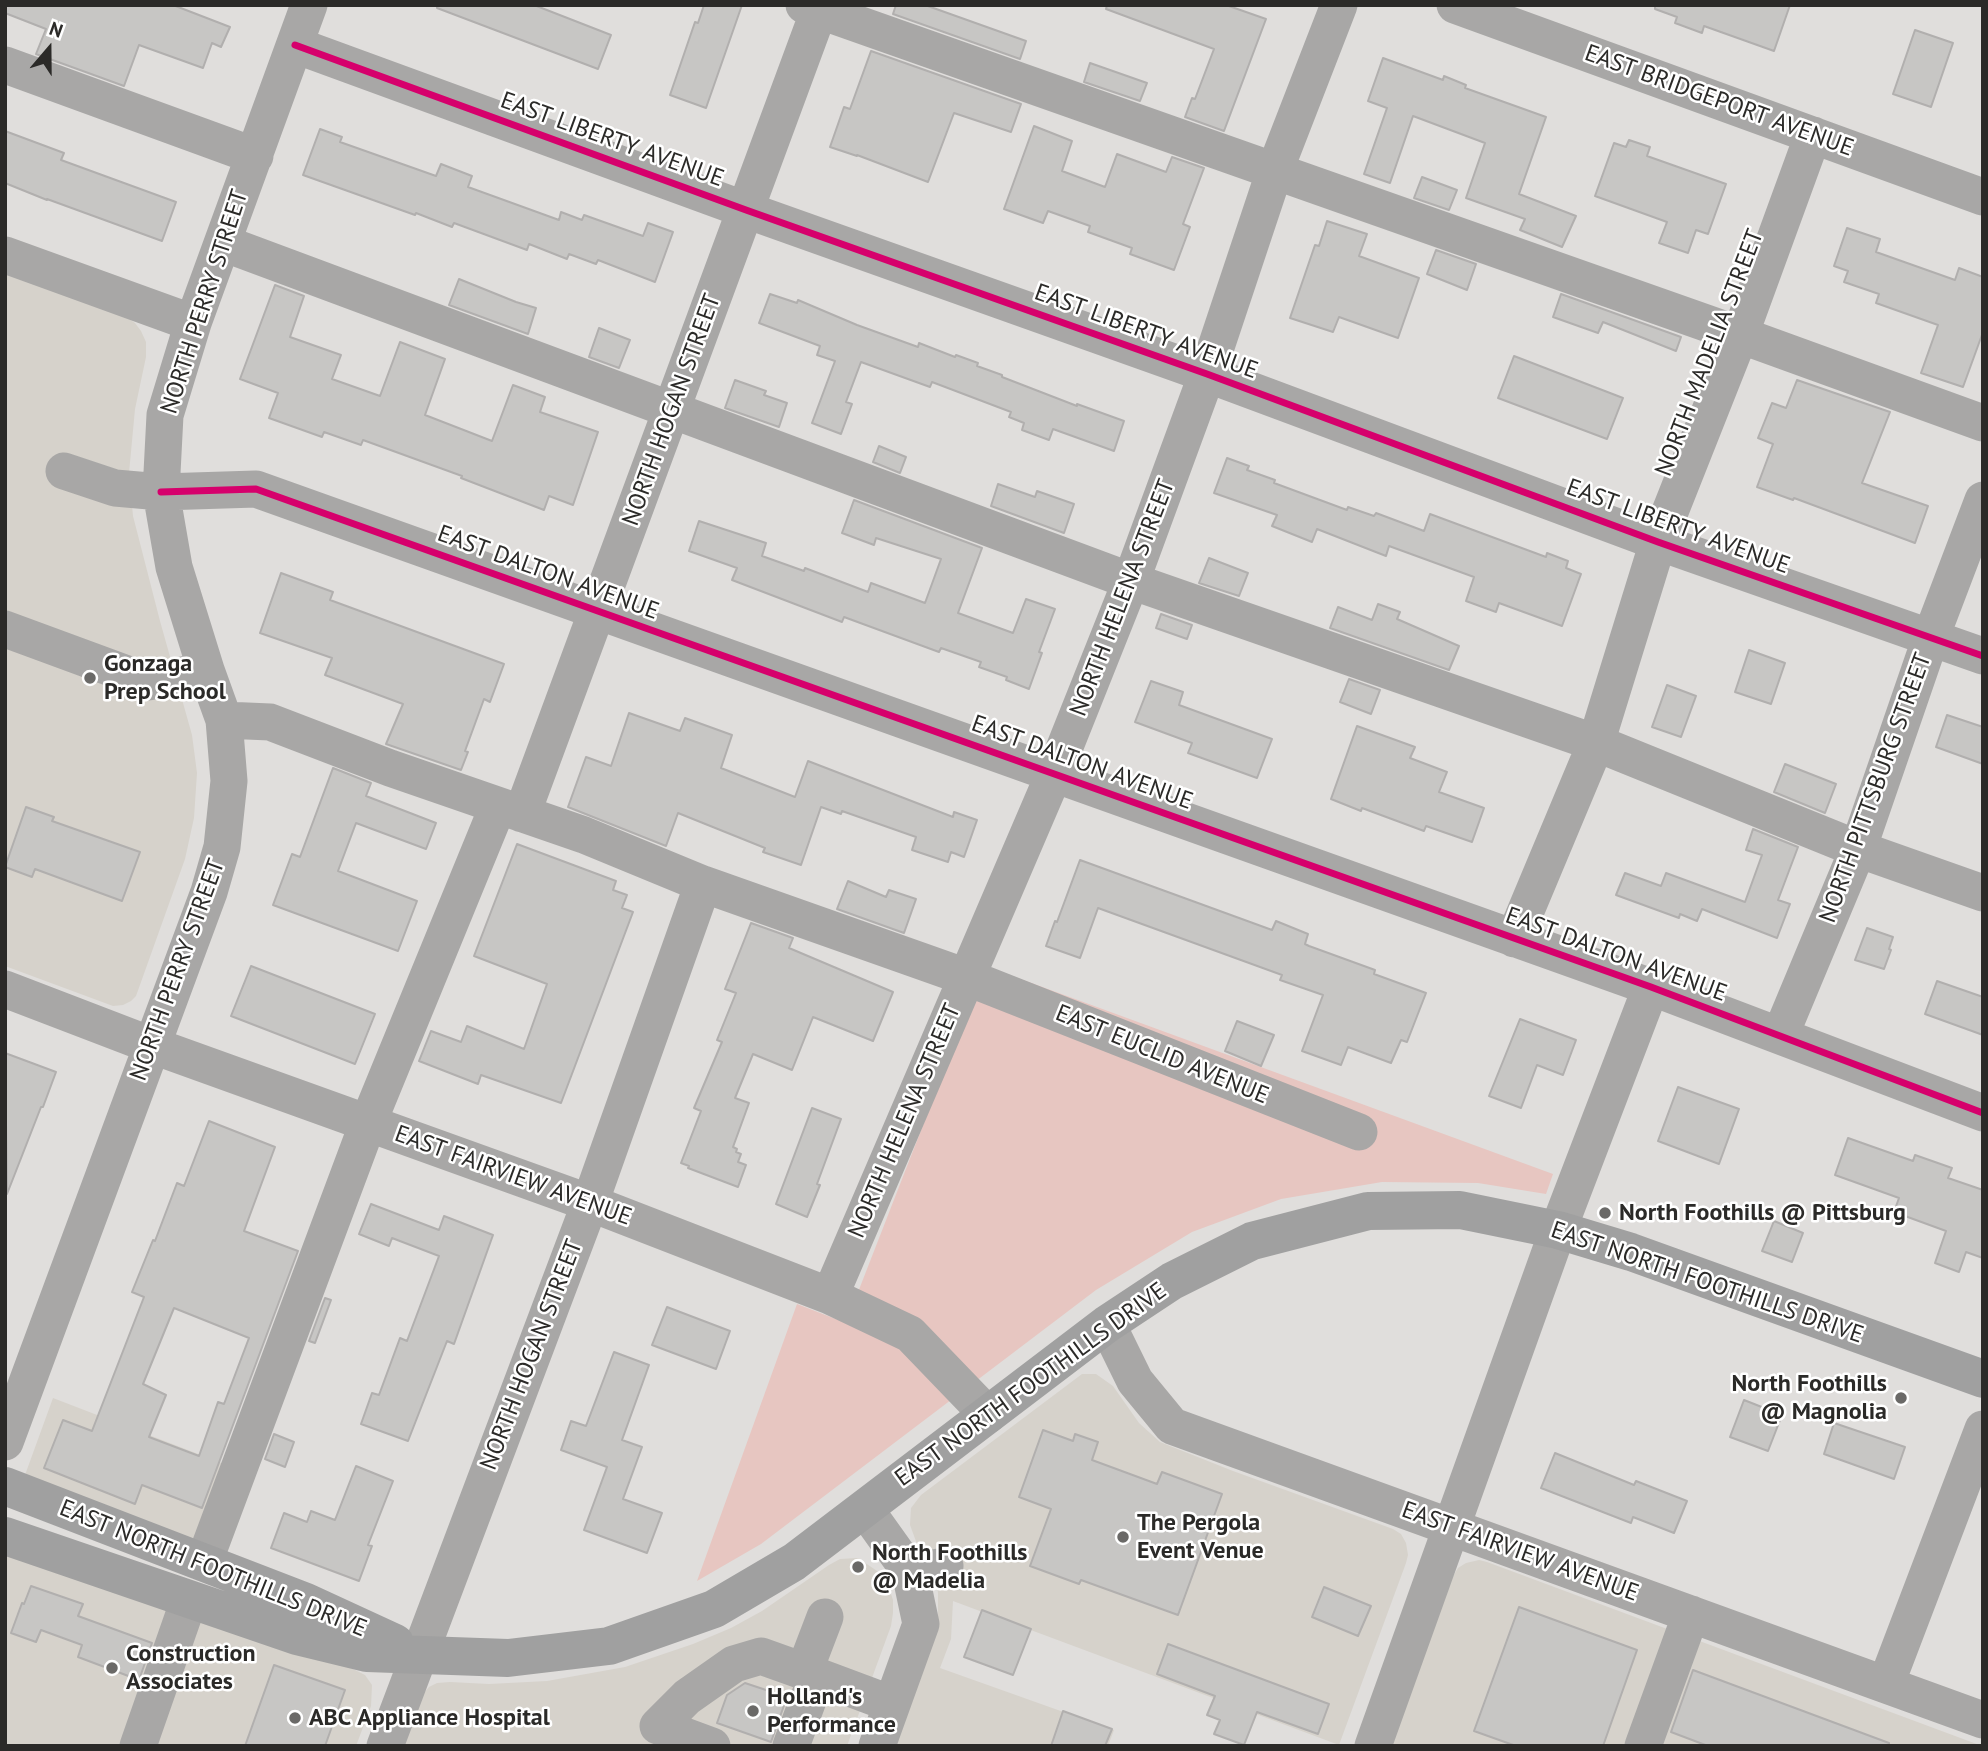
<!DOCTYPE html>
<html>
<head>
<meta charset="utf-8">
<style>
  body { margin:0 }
  #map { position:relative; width:1988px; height:1751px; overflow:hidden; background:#e0dedc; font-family:"PT Sans",sans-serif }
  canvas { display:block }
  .frame { position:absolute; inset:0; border:7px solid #2b2a28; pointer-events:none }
  .north { position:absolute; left:14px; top:14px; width:70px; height:70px; -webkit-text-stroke:5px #fff; paint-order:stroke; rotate:20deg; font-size:19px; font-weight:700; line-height:28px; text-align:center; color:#2b2a28 }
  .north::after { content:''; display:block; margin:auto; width:24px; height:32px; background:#2b2a28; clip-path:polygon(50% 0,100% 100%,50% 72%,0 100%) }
</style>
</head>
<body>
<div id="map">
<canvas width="1988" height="1751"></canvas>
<div class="frame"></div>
<div class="north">N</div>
</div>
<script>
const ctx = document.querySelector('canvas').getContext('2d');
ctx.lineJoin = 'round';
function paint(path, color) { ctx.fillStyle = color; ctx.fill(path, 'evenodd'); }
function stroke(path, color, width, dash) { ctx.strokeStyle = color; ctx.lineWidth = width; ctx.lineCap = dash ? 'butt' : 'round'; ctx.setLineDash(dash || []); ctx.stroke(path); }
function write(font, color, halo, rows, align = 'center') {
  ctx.font = font + ' "PT Sans",sans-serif'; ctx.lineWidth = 5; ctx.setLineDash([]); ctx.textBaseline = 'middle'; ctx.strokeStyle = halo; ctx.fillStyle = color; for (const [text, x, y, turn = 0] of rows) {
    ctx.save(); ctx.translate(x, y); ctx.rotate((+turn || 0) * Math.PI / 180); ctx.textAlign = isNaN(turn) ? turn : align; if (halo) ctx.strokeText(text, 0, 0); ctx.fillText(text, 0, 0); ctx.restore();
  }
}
const built = new Path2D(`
  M5 272 125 316 135 323 141 331 146 342V357L135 409 129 473 133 516 160 621 192 735 197 773 194 818 185 859 136 996 131 1001 123 1005 113 1006 5 966Z
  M1082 1374H1096L1113 1386 1139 1423 1160 1442 1233 1471 1393 1529 1401 1534 1406 1543 1408 1555 1406 1563 1339 1745 953 1601 951 1639 940 1668 1114 1730 1108 1746H894L938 1616V1593L935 1574 917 1544 910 1525 911 1508 921 1495Z
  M53 1398 232 1467 203 1545 25 1475Z
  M5 1555 353 1669 365 1675 372 1685 371 1706 356 1746H5Z
  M858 1558 880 1573 888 1585 893 1600V1613L891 1626 847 1746H403L422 1695 429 1687 437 1683 450 1682 489 1684 547 1681 625 1667 693 1644 731 1628 762 1611 829 1565 840 1559Z
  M1479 1560 1487 1562 1982 1746H1389L1452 1578 1458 1568 1466 1563Z`);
const green = new Path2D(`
  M985 966 1553 1174 1546 1194 1478 1183 1382 1182 1281 1199 1192 1232 1096 1290 761 1544 697 1581 797 1304 846 1323Z`);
const building = new Path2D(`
  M5 5H173L230 27 221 47 212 43 203 68 139 45 124 86 36 54 46 29 5 13Z
  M437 5H534L611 35 598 69 437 8Z
  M704 5H742L706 108 670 95 695 22 698 23Z
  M896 5H925L1026 41 1020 59 893 14Z
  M1107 5H1226L1266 19 1224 131 1185 117 1192 98 1195 99 1214 49 1106 9Z
  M1655 5H1790L1774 51 1704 26 1702 33 1675 23 1677 17 1655 9Z
  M1915 30 1953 43 1931 107 1893 94Z
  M871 51 1021 104 1011 132 954 113 928 182 857 155V156L830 147 844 107 850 109Z
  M1383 58 1443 80 1444 76 1466 85 1465 88 1546 117 1519 194 1576 216 1562 247 1520 230 1525 219 1466 198 1485 143 1413 116 1390 183 1364 174 1387 108 1368 101Z
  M1090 63 1147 83 1140 101 1084 82Z
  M1034 126 1072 141 1062 171 1105 187 1117 154 1166 172 1172 157 1204 168 1183 224 1190 227 1174 270 1130 254 1132 248 1088 232 1090 226 1048 211 1043 223 1004 209Z
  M320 129 342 137 340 142 436 176 441 164 472 176 468 187 559 220 561 212 582 220 584 215 643 236 648 223 673 232 655 282 598 260 596 264 569 254 567 259 529 244 527 250 454 223 452 227 416 213 415 215 303 175Z
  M5 131 64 153 61 160 176 202 162 241 47 199V200L5 183Z
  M1629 140 1650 147 1647 156 1726 184 1708 234 1696 230 1688 253 1659 243 1667 222 1595 196 1614 143 1626 147Z
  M1422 177 1457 190 1449 210 1414 198Z
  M1327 221 1367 234 1359 256 1419 278 1398 338 1339 317 1333 332 1290 318 1315 245 1319 246Z
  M1847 228 1880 239 1876 252 1955 280 1959 268 1983 277V332L1963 387 1921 373 1938 325 1876 303 1879 294 1844 282 1848 271 1834 266Z
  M1436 250 1476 264 1467 290 1427 274Z
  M459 279 516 302 536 308 528 334 449 305Z
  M275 285 304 296 290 337 341 355 332 379 380 396 400 342 445 359 425 415 492 441 513 385 545 397 540 412 598 432 573 505 549 496 544 510 461 478 462 476 363 440 361 445 324 432 322 437 269 418 278 393 240 379Z
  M770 294 797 303 798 300 857 325 918 347 919 343 955 357 956 355 978 363 977 366 1002 375V377L1077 406V404L1124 421 1114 451 1053 429 1049 440 1022 430 1024 423 1009 417 1011 412 932 382 930 387 861 362 846 402 852 404 841 434 812 423 835 361 817 355 820 346 759 323Z
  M1561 294 1681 337 1676 351 1603 322 1598 333 1553 317Z
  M599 328 630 340 619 368 589 357Z
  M1514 356 1623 398 1607 439 1498 398Z
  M735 380 766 391 764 395 787 403 779 427 725 408Z
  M1797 380 1890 412 1862 483 1928 506 1915 543 1794 498 1793 500 1757 487 1773 444 1758 438 1772 403 1786 408Z
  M879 446 906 457 900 473 873 462Z
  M1227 458 1249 466 1247 470 1275 480 1274 483 1347 510 1348 507 1374 516 1376 513 1424 531 1430 514 1546 557 1547 553 1568 561 1566 568 1581 574 1562 626 1499 603 1496 612 1466 601 1474 577 1389 546 1386 556 1317 529 1312 542 1272 526 1277 515 1214 493Z
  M998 484 1035 497 1037 491 1074 504 1064 533 991 506Z
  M854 500 982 548 958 613 1013 633 1026 599 1055 609 1039 652 1042 653 1029 689 1006 680 1007 677 979 667 981 662 941 648 939 652 844 617 842 622 732 580 737 568 689 551 699 521 766 543 762 556 804 571 805 568 868 592 871 583 925 603 941 559 876 538 874 545 842 533Z
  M1209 558 1248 573 1239 596 1199 583Z
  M281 573 333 592 330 600 504 664 490 702 484 699 465 751 468 752 461 770 386 744 403 704 325 675 332 658 260 633Z
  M1378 604 1400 612 1397 619 1459 646 1449 670 1330 628 1338 607 1372 620Z
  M1161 614 1192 625 1187 639 1156 628Z
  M1749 650 1785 663 1771 704 1735 692Z
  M1349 679 1380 690 1371 714 1340 702Z
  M1151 681 1183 692 1179 705 1272 739 1257 778 1188 753 1192 743 1135 722Z
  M1667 685 1696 696 1681 737 1652 727Z
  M629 713 680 731 685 718 732 735 721 768 795 797 808 761 953 817 954 812 977 820 964 857 951 852 948 862 912 850 916 837 842 811 841 814 821 807 801 865 763 852 765 848 678 813 666 846 568 807 586 757 611 766Z
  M1947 715 1983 727V764L1936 747Z
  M1357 726 1415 747 1410 758 1447 772 1439 792 1484 808 1472 842 1426 826 1424 831 1362 808 1361 811 1331 799Z
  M1785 764 1836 784 1825 813 1774 792Z
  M333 768 371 783 366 796 436 823 426 849 356 823 338 871 417 901 398 951 273 905 292 854 300 857Z
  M26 807 54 817 52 821 140 852 122 901 35 869 32 877 5 867Z
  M1753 829 1798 847 1778 900 1790 904 1777 938 1702 909 1697 921 1680 914 1679 918 1616 895 1625 873 1661 886 1666 873 1745 902 1762 855 1746 850Z
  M517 844 616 881 613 890 627 895 622 908 633 912 561 1103 481 1075 478 1084 419 1061 431 1031 461 1042 467 1026 524 1049 547 984 474 956Z
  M1080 860 1272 930 1276 921 1308 934 1305 944 1309 946 1375 970 1374 974 1426 993 1407 1042 1401 1040 1391 1063 1348 1047 1341 1065 1302 1051 1323 995 1280 980 1282 975 1098 908 1080 958 1046 946 1055 921 1057 922Z
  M848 881 886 897 889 890 916 899 904 933 837 909Z
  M751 923 793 938 789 948 893 992 873 1041 813 1017 792 1070 753 1054 735 1098 749 1103 733 1147 737 1149 736 1152 741 1154 738 1162 746 1165 738 1187 688 1168 689 1166 681 1163 701 1111 694 1108 722 1042 717 1040 736 993 725 989Z
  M1867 928 1893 937 1889 949 1891 950 1884 969 1855 960Z
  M251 966 375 1014 355 1064 231 1016Z
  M1937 981 1983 997V1035L1925 1014Z
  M1520 1019 1576 1040 1563 1075 1537 1065 1521 1108 1489 1096Z
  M1237 1021 1274 1035 1261 1066 1225 1051Z
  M5 1053 56 1072 43 1107H41L7 1194Z
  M1678 1087 1739 1109 1719 1164 1658 1141Z
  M812 1108 841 1119 817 1184 820 1185 807 1217 776 1204Z
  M209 1121 275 1147 244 1231 298 1251 202 1508 142 1485 135 1504 44 1468 63 1420 92 1431 144 1297 132 1292 153 1240 155 1241 177 1183 184 1186ZM174 1308 249 1338 224 1404 218 1402 199 1456 149 1437 166 1395 143 1384Z
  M1848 1138 1913 1161 1915 1155 1952 1168 1948 1178 1983 1190V1258L1966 1252 1959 1272 1935 1263 1946 1231 1894 1212 1899 1198 1835 1175Z
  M371 1204 439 1230 444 1216 493 1235 454 1344 447 1341 408 1441 361 1424 372 1393 379 1395 400 1338 407 1341 439 1256 392 1238 389 1246 359 1234Z
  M1774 1221 1803 1233 1792 1262 1762 1251Z
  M325 1298 331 1300 315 1343 309 1341Z
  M667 1307 730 1331 716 1369 652 1345Z
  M614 1352 649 1365 622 1440 642 1447 623 1499 662 1513 647 1553 584 1530 607 1467 561 1450 571 1421 586 1426Z
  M1744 1400 1782 1415 1768 1451 1730 1437Z
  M1834 1423 1905 1447 1894 1479 1824 1454Z
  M1043 1430 1073 1441 1075 1434 1098 1442 1092 1460 1157 1484 1162 1472 1222 1494 1178 1615 1081 1580 1079 1584 1030 1566 1051 1509 1019 1497Z
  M274 1434 294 1442 285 1467 265 1459Z
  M1555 1453 1634 1485 1636 1481 1687 1501 1674 1533 1633 1517 1631 1523 1541 1488Z
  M356 1466 393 1481 368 1545 372 1546 359 1581 271 1548 284 1513 307 1522 311 1511 335 1520Z
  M31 1586 83 1604 78 1616 152 1643 139 1680 78 1657 82 1645 41 1630 36 1642 11 1633 22 1603 24 1604Z
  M1324 1587 1371 1606 1358 1636 1312 1617Z
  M1519 1607 1637 1650 1603 1746H1516L1474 1731Z
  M982 1610 1031 1629 1013 1675 964 1657Z
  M1168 1644 1329 1704 1318 1734 1257 1712 1244 1745 1214 1734 1220 1720 1207 1715 1215 1696 1157 1674Z
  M274 1665 345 1690 325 1746H245Z
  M1693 1670 1889 1743V1746H1708L1671 1732Z
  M745 1683 787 1697 771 1742 717 1723 727 1695Z
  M1063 1711 1112 1729 1105 1746H1051Z`);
const minor = new Path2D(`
  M804 5 1740 335 1983 423
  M1455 5 1983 197
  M295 45 746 210 1207 374 1658 542 1983 656
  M5 65 255 156
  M223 243 1131 581 1596 743 1858 849 1983 893
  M5 255 193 323
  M64 471 115 488 161 492 256 489 1651 987 1983 1113
  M5 629 149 682 206 670
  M224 720 270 722 390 768 584 835 703 884 966 977 1359 1132
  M522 814 821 5
  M1514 939 1596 743 1658 542 1740 335 1813 135
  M5 989 151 1045 590 1203 830 1296 910 1334 988 1415
  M1780 1036 1858 849 1931 637 1983 500
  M830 1296 1054 774 1131 581 1207 374 1275 170 1339 5
  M1107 1324 1135 1381 1172 1426 1983 1720
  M5 1442 209 892 222 847 229 781 224 720 206 670 174 567 161 492 165 415 193 323 309 5
  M865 1509 910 1572 921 1624 877 1746
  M204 1562 368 1123 498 806
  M910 1572 945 1566
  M804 1672 825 1617
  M1886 1684 1983 1429
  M138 1746 189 1600
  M385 1746 590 1203 703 884
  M712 1746 658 1726 687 1697 734 1664 761 1656 817 1676
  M791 1746 817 1676 892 1704
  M1373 1746 1558 1230 1651 987
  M1643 1746 1691 1614`);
const major = new Path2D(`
  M5 1486 306 1602 395 1643
  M5 1536 297 1636 367 1653 508 1658 609 1646 714 1609 794 1562 1107 1324 1172 1281 1252 1241 1368 1211 1460 1210 1558 1230 1631 1252 1983 1379`);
const cycleway = new Path2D(`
  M295 45 746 210 1207 374 1658 542 1983 656
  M161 492 256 489 1651 987 1983 1113`);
const markers = [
  [90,678,7,"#6a6967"],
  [1605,1213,7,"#6a6967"],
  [1901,1398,7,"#6a6967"],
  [1123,1537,7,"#6a6967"],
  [858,1567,7,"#6a6967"],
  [112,1668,7,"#6a6967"],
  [753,1711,7,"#6a6967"],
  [295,1718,7,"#6a6967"]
];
const streetNames = [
  ["EAST BRIDGEPORT AVENUE",1719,101,20],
  ["EAST LIBERTY AVENUE",612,140,20],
  ["NORTH PERRY STREET",205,302,-72],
  ["EAST LIBERTY AVENUE",1146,332,20],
  ["NORTH MADELIA STREET",1710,353,-69],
  ["NORTH HOGAN STREET",672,410,-70],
  ["EAST LIBERTY AVENUE",1678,527,20],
  ["EAST DALTON AVENUE",548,573,20],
  ["NORTH HELENA STREET",1123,598,-69],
  ["EAST DALTON AVENUE",1082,763,20],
  ["NORTH PITTSBURG STREET",1876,788,-70],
  ["EAST DALTON AVENUE",1616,955,20],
  ["NORTH PERRY STREET",178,970,-70],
  ["EAST EUCLID AVENUE",1162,1055,22],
  ["NORTH HELENA STREET",905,1121,-67],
  ["EAST FAIRVIEW AVENUE",513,1176,20],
  ["EAST NORTH FOOTHILLS DRIVE",1707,1283,19],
  ["NORTH HOGAN STREET",532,1355,-69],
  ["EAST NORTH FOOTHILLS DRIVE",1031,1385,-36],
  ["EAST FAIRVIEW AVENUE",1520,1552,20],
  ["EAST NORTH FOOTHILLS DRIVE",213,1569,22]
];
const poiNames = [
  ["Gonzaga",104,664],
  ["Prep School",104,692],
  ["North Foothills @ Pittsburg",1619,1213],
  ["North Foothills",1887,1384,"right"],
  ["@ Magnolia",1887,1412,"right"],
  ["The Pergola",1137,1523],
  ["Event Venue",1137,1551],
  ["North Foothills",872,1553],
  ["@ Madelia",872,1581],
  ["Construction",126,1654],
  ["Associates",126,1682],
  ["Holland's",767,1697],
  ["Performance",767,1725],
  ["ABC Appliance Hospital",309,1718]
];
paint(built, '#d6d2cb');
paint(green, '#e7c6c1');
paint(building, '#c7c6c4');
stroke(building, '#b1afae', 2);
stroke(minor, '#a8a7a6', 37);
stroke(major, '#a0a0a0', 38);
stroke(cycleway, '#d6006c', 7);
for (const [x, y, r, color] of markers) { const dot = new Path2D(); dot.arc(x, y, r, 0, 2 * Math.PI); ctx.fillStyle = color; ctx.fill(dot); stroke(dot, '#fff', 2.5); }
write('24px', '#2b2a28', '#fff', streetNames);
write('bold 24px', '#2b2a28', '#fff', poiNames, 'left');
</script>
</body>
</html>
